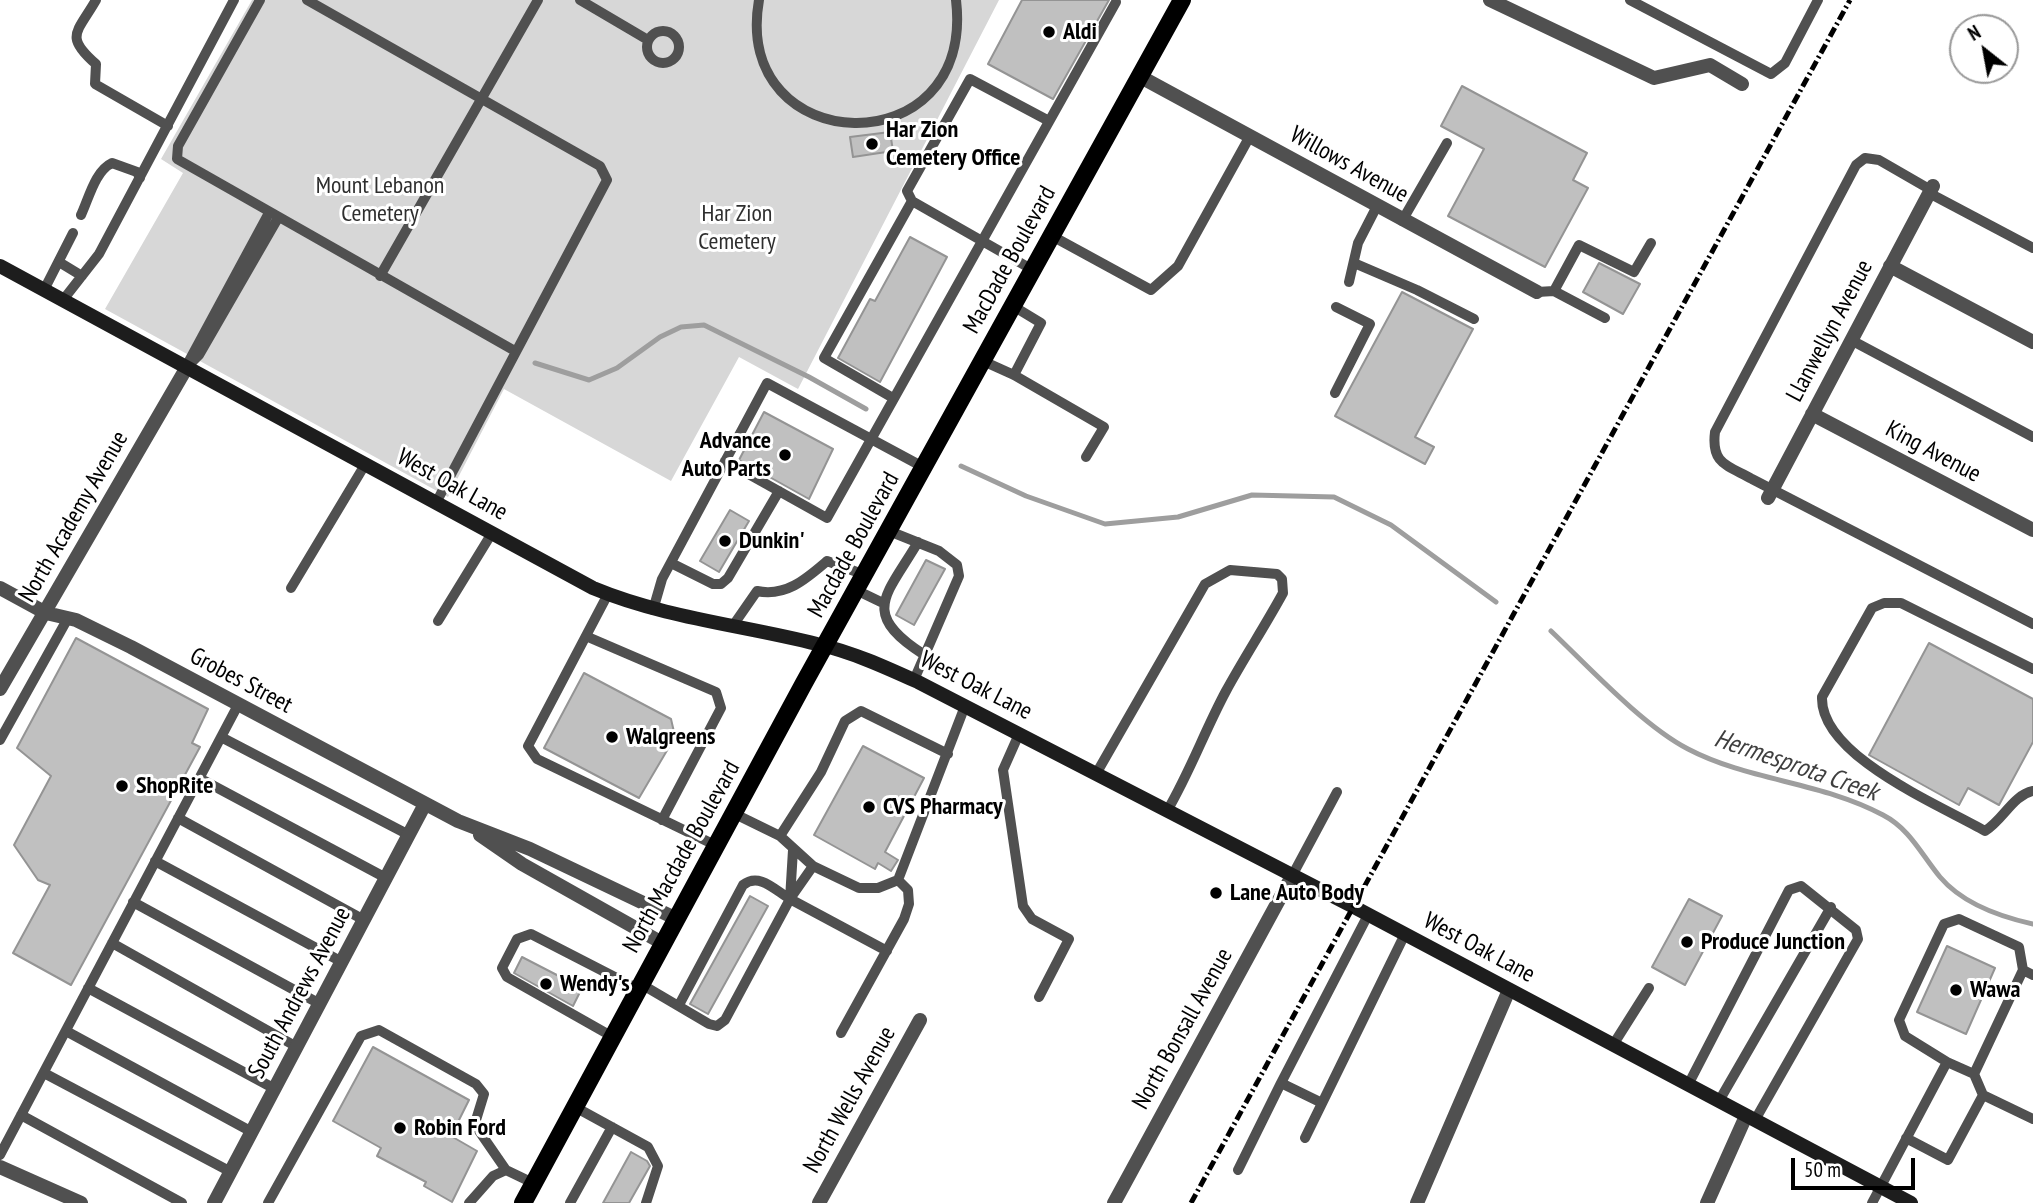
<!DOCTYPE html>
<html>
<head>
<meta charset="utf-8">
<style>
  body { margin:0 }
  #map { position:relative; width:2033px; height:1203px; overflow:hidden; background:#fff; font-family:"PT Sans Narrow",sans-serif }
  canvas { display:block }
  .north { position:absolute; left:1949px; top:14px; width:70px; height:70px; box-sizing:border-box; background:#fff; border:2px solid #999; border-radius:50%; rotate:329deg; font-size:19px; font-weight:700; line-height:28px; text-align:center; color:#000 }
  .north::after { content:''; display:block; margin:auto; width:24px; height:32px; background:#000; clip-path:polygon(50% 0,100% 100%,50% 72%,0 100%) }
  .scale { position:absolute; left:1791px; top:1158px; width:124px; height:32px; box-sizing:border-box; border:4px solid #000; border-top:0; padding-left:9px; font-size:21px; line-height:24px; white-space:nowrap; color:#000; -webkit-text-stroke:5px #fff; paint-order:stroke }
</style>
</head>
<body>
<div id="map">
<canvas width="2033" height="1203"></canvas>
<div class="north">N</div>
<div class="scale">50 m</div>
</div>
<script>
const ctx = document.querySelector('canvas').getContext('2d');
ctx.lineJoin = 'round';
function paint(path, color) { ctx.fillStyle = color; ctx.fill(path, 'evenodd'); }
function stroke(path, color, width, dash) { ctx.strokeStyle = color; ctx.lineWidth = width; ctx.lineCap = dash ? 'butt' : 'round'; ctx.setLineDash(dash || []); ctx.stroke(path); }
function write(font, color, halo, rows, align = 'center') {
  ctx.font = font + ' "PT Sans Narrow",sans-serif'; ctx.lineWidth = 6; ctx.setLineDash([]); ctx.textBaseline = 'middle'; ctx.strokeStyle = halo; ctx.fillStyle = color; for (const [text, x, y, turn = 0] of rows) {
    ctx.save(); ctx.translate(x, y); ctx.rotate((+turn || 0) * Math.PI / 180); ctx.textAlign = isNaN(turn) ? turn : align; if (halo) ctx.strokeText(text, 0, 0); ctx.fillText(text, 0, 0); ctx.restore();
  }
}
const green = new Path2D(`
  M252 0H999L798 389 739 357 671 481 504 389 448 497 105 309 183 173 161 159Z`);
const stream = new Path2D(`
  M535 363 589 380 617 368 660 337 681 327 704 325 809 377 866 409
  M961 466 1026 496 1105 524 1178 517 1252 495 1334 497 1391 525 1496 602
  M1551 631C1589 667 1642 725 1688 749 1749 781 1822 782 1883 815 1910 829 1921 854 1940 877 1962 903 2001 917 2033 924`);
const building = new Path2D(`
  M1022 0H1109L1053 99 988 64Z
  M1462 86 1587 153 1573 180 1588 188 1545 267 1448 216 1484 149 1441 126Z
  M890 132 893 151 853 157 850 137Z
  M910 237 947 257 880 382 838 358 870 299 875 301Z
  M1599 263 1640 284 1623 314 1583 292Z
  M1402 292 1473 329 1415 437 1434 447 1425 464 1335 416Z
  M764 412 833 449 809 499 739 460Z
  M730 510 749 521 719 572 700 561Z
  M926 560 945 569 914 625 896 615Z
  M76 638 208 709 192 743 200 747 71 985 13 953 50 885 38 880 14 845 51 776 17 748Z
  M1929 643 2033 699V742L1999 805 1968 788 1959 805 1869 755Z
  M584 673 671 719 674 732 672 742 639 798 544 748Z
  M863 746 924 778 885 852 898 860 891 871 878 863 875 869 814 835Z
  M750 896 768 906 708 1014 690 1004Z
  M1689 899 1722 916 1685 985 1652 967Z
  M1947 946 1995 968 1966 1034 1917 1012Z
  M522 957 582 988 573 1006 514 973Z
  M373 1047 469 1100 451 1136 477 1151 452 1202 424 1186 426 1182 377 1156 381 1148 333 1121Z
  M631 1152 647 1161 650 1166 629 1203H603Z`);
const lane = new Path2D(`
  M96 0C77 33 64 36 96 64L95 84 168 126
  M260 0 178 146 177 159 515 351
  M307 0 600 166 607 180 437 501
  M580 0 648 40
  M759 0C731 160 976 168 956 0
  M1630 0 1771 74 1785 63 1818 0
  M647 47a16 16 0 1 1 32 0a16 16 0 1 1-32 0Z
  M1931 190 1879 160 1865 158 1856 165 1715 432C1711 464 1727 465 1752 479L2033 624
  M1929 193 2033 248
  M912 201 907 191 970 79 1049 121
  M81 215C89 198 95 171 112 163L137 172 140 178
  M1402 221 1447 143
  M1052 236 1151 290 1178 266 1250 136
  M59 262 82 276
  M1354 263 1417 290 1474 319
  M380 276 538 0
  M1349 282 1358 243 1377 206
  M44 290 73 233
  M1554 291 1605 318
  M1537 292 1554 291 1579 245 1634 272 1651 243
  M63 300 99 254 234 0
  M1013 306 1041 323 1014 375
  M1851 340 2033 437
  M983 361 1014 375 1104 427 1086 457
  M188 363 269 213
  M187 367 199 355 278 218
  M1335 393 1370 324 1336 307
  M893 398 824 358 912 201 1033 270
  M725 461 827 518 1116 2
  M889 531 939 551 957 565 959 576 914 680
  M918 542C887 595 859 613 923 654
  M671 563 713 584H721L728 578 779 491
  M291 588 366 463
  M856 590 883 603
  M608 594 528 746 537 759 717 846
  M653 610 662 579 767 383 925 468
  M438 621 492 533
  M732 627 757 591C786 597 806 579 827 561L865 575
  M588 637 716 692 721 708 662 820
  M2033 669 1901 603H1884L1872 608 1822 697C1820 756 1940 805 1985 831 2003 820 2013 795 2033 791
  M1019 734 1003 770 1023 906 1032 919 1069 939 1039 997
  M221 737 409 835
  M0 740 68 618
  M1096 774 1205 584 1230 570 1277 574 1282 579 1283 593C1265 626 1244 658 1226 691 1205 730 1190 772 1167 811
  M199 778 386 878
  M735 814 780 836 813 866 859 888H878L898 880 965 706
  M178 818 364 920
  M780 836 821 772 845 721 861 711 948 754
  M155 861 342 962
  M1292 876 1337 792
  M792 896 813 866
  M790 899 887 951
  M790 899 793 850
  M133 902 320 1004
  M112 943 297 1047
  M2023 970 1974 1074 1983 1095 2033 1119
  M641 984 709 1024 717 1026 725 1020 790 899C775 890 759 872 743 885L679 1005
  M88 988 275 1089
  M66 1031 252 1132
  M841 1033 904 919 909 904 908 890 898 880
  M613 1037 507 977 502 968 517 939 531 934 638 989
  M1613 1045 1649 988
  M1947 1062 1974 1074
  M44 1073 231 1172
  M1688 1085 1789 890 1801 886 1856 930 1858 939 1755 1120
  M1719 1101 1831 907
  M1322 1103 1281 1083 1368 915
  M575 1107 648 1147 658 1166 646 1203
  M21 1115 182 1203
  M1305 1138 1405 934
  M1906 1138 1948 1160 1983 1095
  M0 1155 238 705
  M1238 1170 1281 1083
  M268 1203 361 1036 379 1030 476 1084 484 1094 476 1120 477 1128 506 1170 533 1183
  M469 1203 493 1176 506 1170
  M570 1203 612 1127
  M1872 1203 1947 1062 1905 1036 1899 1020 1944 924 1959 919 2019 947 2023 970 2033 975`);
const street = new Path2D(`
  M1490 0 1654 78 1710 65 1742 84
  M1139 76 1537 292
  M1890 266 2033 342
  M1812 414 2033 530
  M1768 498 1933 186
  M0 588 46 613 76 620 131 647 458 821 530 849 677 919
  M0 689 187 367
  M480 835 522 864 664 944
  M0 1167 81 1203
  M214 1203 425 804
  M819 1203 920 1020
  M1114 1203 1292 876
  M1417 1203 1509 990
  M1707 1203 1746 1116`);
const secondary = new Path2D(`
  M0 266 593 588C665 618 742 625 817 644 852 652 885 667 918 682L1354 907 1911 1203`);
const primary = new Path2D(`
  M523 1203 804 683 1182 0`);
const rail = new Path2D(`
  M1191 1203 1850 0`);
const markers = [
  [1049,32,7,"#000"],
  [872,144,7,"#000"],
  [785,455,7,"#000"],
  [725,541,7,"#000"],
  [612,737,7,"#000"],
  [122,786,7,"#000"],
  [869,807,7,"#000"],
  [1216,893,7,"#000"],
  [1687,942,7,"#000"],
  [546,984,7,"#000"],
  [1956,990,7,"#000"],
  [400,1128,7,"#000"]
];
const poiNames = [
  ["Aldi",1063,32],
  ["Har Zion",886,130],
  ["Cemetery Office",886,158],
  ["Advance",771,441,"right"],
  ["Auto Parts",771,469,"right"],
  ["Dunkin'",739,541],
  ["Walgreens",626,737],
  ["ShopRite",136,786],
  ["CVS Pharmacy",883,807],
  ["Lane Auto Body",1230,893],
  ["Produce Junction",1701,942],
  ["Wendy's",560,984],
  ["Wawa",1970,990],
  ["Robin Ford",414,1128]
];
const streetNames = [
  ["Willows Avenue",1349,165,29],
  ["MacDade Boulevard",1010,260,-61],
  ["Llanwellyn Avenue",1830,331,-62],
  ["King Avenue",1933,452,28],
  ["West Oak Lane",452,485,29],
  ["North Academy Avenue",74,517,-60],
  ["Macdade Boulevard",854,545,-61],
  ["Grobes Street",241,681,28],
  ["West Oak Lane",976,686,27],
  ["North Macdade Boulevard",682,857,-61],
  ["West Oak Lane",1479,948,28],
  ["South Andrews Avenue",300,993,-62],
  ["North Bonsall Avenue",1183,1029,-61],
  ["North Wells Avenue",850,1100,-61]
];
const parkNames = [
  ["Mount Lebanon",380,186],
  ["Cemetery",380,214],
  ["Har Zion",737,214],
  ["Cemetery",737,242]
];
const waterNames = [
  ["Hermesprota Creek",1796,766,19]
];
paint(green, '#d7d7d7');
stroke(stream, '#9e9e9e', 5);
paint(building, '#c0c0c0');
stroke(building, '#949494', 2);
stroke(lane, '#505050', 10);
stroke(street, '#505050', 14);
stroke(secondary, '#1d1d1d', 14);
stroke(primary, '#000', 18);
stroke(rail, '#000', 5, [10, 3.5, 2, 3.5]);
for (const [x, y, r, color] of markers) { const dot = new Path2D(); dot.arc(x, y, r, 0, 2 * Math.PI); ctx.fillStyle = color; ctx.fill(dot); stroke(dot, '#fff', 2.5); }
write('bold 24px', '#000', '#fff', poiNames, 'left');
write('24px', '#000', '#fff', streetNames);
write('24px', '#2e2e2e', '#fff', parkNames);
write('italic 26px', '#3f3f3f', '#fff', waterNames);
</script>
</body>
</html>
